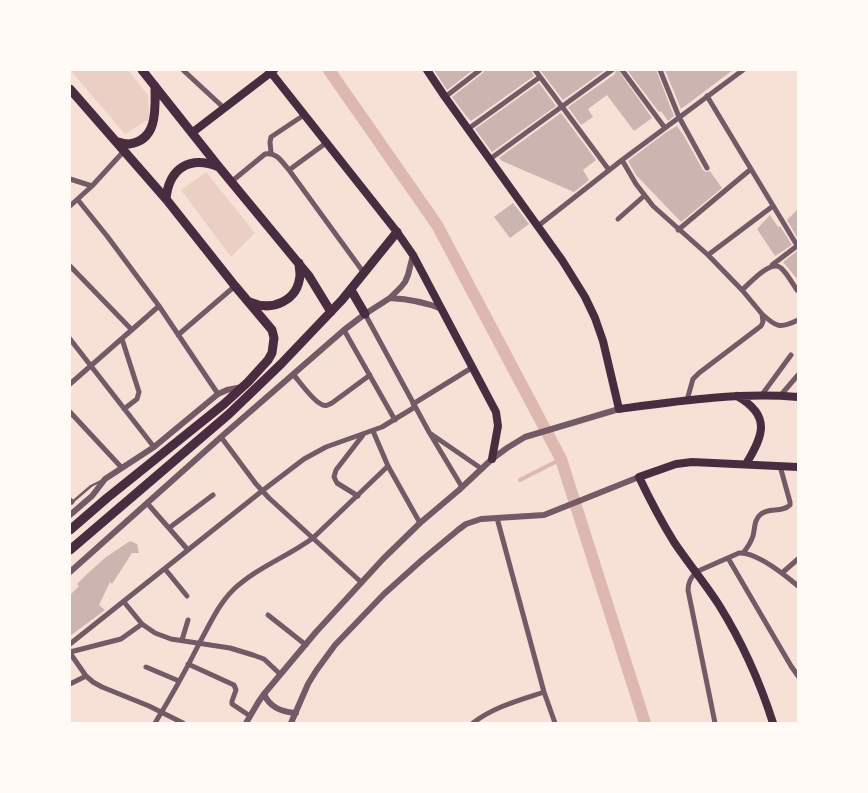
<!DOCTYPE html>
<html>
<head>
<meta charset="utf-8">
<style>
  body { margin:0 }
  #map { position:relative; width:868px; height:793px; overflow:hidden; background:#f7e1d7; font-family:Arial,sans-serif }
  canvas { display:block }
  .frame { position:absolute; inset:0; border:71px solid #fffaf5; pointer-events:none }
</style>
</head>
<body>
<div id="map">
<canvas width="868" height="793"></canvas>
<div class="frame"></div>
</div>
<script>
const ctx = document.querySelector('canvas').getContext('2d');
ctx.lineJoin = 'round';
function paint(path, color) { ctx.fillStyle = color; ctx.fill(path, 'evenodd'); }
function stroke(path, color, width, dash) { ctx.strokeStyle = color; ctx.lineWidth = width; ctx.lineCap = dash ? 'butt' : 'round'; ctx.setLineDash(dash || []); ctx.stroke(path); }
const green = new Path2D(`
  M70 70H128L148 95 149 119 125 134Z
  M206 172 255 233 231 257 181 190Z`);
const stream = new Path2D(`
  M520 480 561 459`);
const canal = new Path2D(`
  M329 70 437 225 561 459 645 723`);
const building = new Path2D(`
  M434 70H473L447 90Z
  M484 70H531L534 76 471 121 467 117 452 97 483 73Z
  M540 70H605L563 100Z
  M616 70H618L652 118 634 131 607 95 588 109 593 117 581 125 568 107 615 74Z
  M627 70H656L674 116 668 121 661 111 659 112Z
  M665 70H733L681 109Z
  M539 83 556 106 492 152 475 129Z
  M561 113 596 160 583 170 589 180 574 192 502 161 499 158Z
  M677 126 684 136 703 170 706 172 710 171 722 188 681 222 636 175 628 161 665 133Z
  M513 203 529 224 510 238 494 217Z
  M798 209V239L787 220Z
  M770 215 778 227 780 226 792 245 775 256 757 229Z
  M797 251H798V280L783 262Z
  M130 541 137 544 139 553H132L112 584 110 582 99 605 105 610 70 636V595L79 586 77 584 86 575 106 557Z`);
const service = new Path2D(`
  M70 504 91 486 101 481`);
const minor = new Path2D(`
  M183 70 224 108
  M535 70 609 170
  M622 70 665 128
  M660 70 679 117 707 168
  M707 96 798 247
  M445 97 480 70
  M468 129 540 77
  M271 153 270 142 271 137 304 115
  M490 159 612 70
  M622 160 636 184 653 206 708 255 742 290 762 314 763 322 761 326 699 373 693 379 687 400
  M289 170 326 143
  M70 179 92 186
  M231 182 265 154C277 152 282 162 289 170L364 273
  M78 200 107 236 159 306 218 394
  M70 206 92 186 124 151
  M618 219 644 196
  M538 226 622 160 743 70
  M678 230 751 169
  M708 255 773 206
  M772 265 797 246
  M70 266 132 330
  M742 290C750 283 771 259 781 268 786 272 793 284 797 290
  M365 314 429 432 462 487
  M762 314C776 327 780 329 798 320
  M344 330 395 420
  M178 335 235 286
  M70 339 154 447
  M122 339 139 392 137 399 124 409
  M293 374C299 381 313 401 321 404 325 407 328 405 332 403L370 375
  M70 384 159 306
  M761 396 791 355
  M780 396 798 375
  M413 404 473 367
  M70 412 122 468
  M373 431 388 466 420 523
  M431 434 482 469
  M221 437 256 484 269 498 361 582
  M358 496 337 483 334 477 336 470 363 435
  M70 500 72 502
  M147 503 188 550
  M497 518 544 692 555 723
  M169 528 213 495
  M743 553C748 547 751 542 753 536 755 528 754 519 761 514 769 507 782 513 790 505V502L780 466
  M728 558 791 666 798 676
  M165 569 187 596
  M782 573 798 559
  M124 602 142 624 155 633 171 639 230 648 253 655 264 659 280 674
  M268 615 306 645
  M182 640 188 620
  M70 644 262 491 304 459 326 447 382 427 415 407
  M70 652 121 639 142 624
  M70 653 86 676 93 682 102 687 149 706 183 723
  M188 664 234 685 236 690 232 701V704L250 716
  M146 667 179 681
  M70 684 86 676
  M155 723C171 697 186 670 200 642 210 624 218 605 233 590 256 568 287 557 313 538L388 466
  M473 723C493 707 520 700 544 692
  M715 723 688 590C688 582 691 578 696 572L739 553C756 552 785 575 798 586`);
const tertiary = new Path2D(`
  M390 298C408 299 425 302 442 309
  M70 515 92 496 105 479 154 447 218 394 227 390 242 387
  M70 572 221 437 344 330 365 314 390 298 401 287 405 282 408 275 413 255
  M264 694C270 708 282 712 296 713
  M246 723 259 701 264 694 316 632 383 559 420 523 459 490 492 459 507 448 525 437 619 409
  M291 723 308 684 316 671 335 645 384 594 423 559 458 530 466 524 481 519 544 515 639 477`);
const secondary = new Path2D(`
  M427 70 445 97 562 260 585 297 595 318 603 341 619 409C678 401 738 392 798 397
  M737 396C772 416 763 436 746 464
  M773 723C760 682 742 642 719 605 705 583 688 563 674 542 661 521 650 500 639 477L676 464 692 462 798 467`);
const primary = new Path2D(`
  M269 70 397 232 413 255 496 412 498 426 492 459
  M193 132 274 70`);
const trunk = new Path2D(`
  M142 70 219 167 309 276 331 312
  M70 89 166 199 235 286 272 330 274 338 272 353 268 360 248 382 224 404 107 498 70 530
  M118 142C121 143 126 144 129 144 159 140 155 107 155 86
  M166 199C169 168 190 155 219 167
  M351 290 365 314
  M250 302C272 312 298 301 300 275 300 271 299 267 299 263
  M70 550 229 414 281 364 342 300 397 232`);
paint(green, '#ebcfc5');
stroke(stream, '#dcb8b0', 4);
stroke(canal, '#dcb8b0', 12);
paint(building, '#ccb4b1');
stroke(service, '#755966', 2.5);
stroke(minor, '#755966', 5);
stroke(tertiary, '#755966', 6);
stroke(secondary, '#4a2c40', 8);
stroke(primary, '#4a2c40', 8);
stroke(trunk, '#4a2c40', 9);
</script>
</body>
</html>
